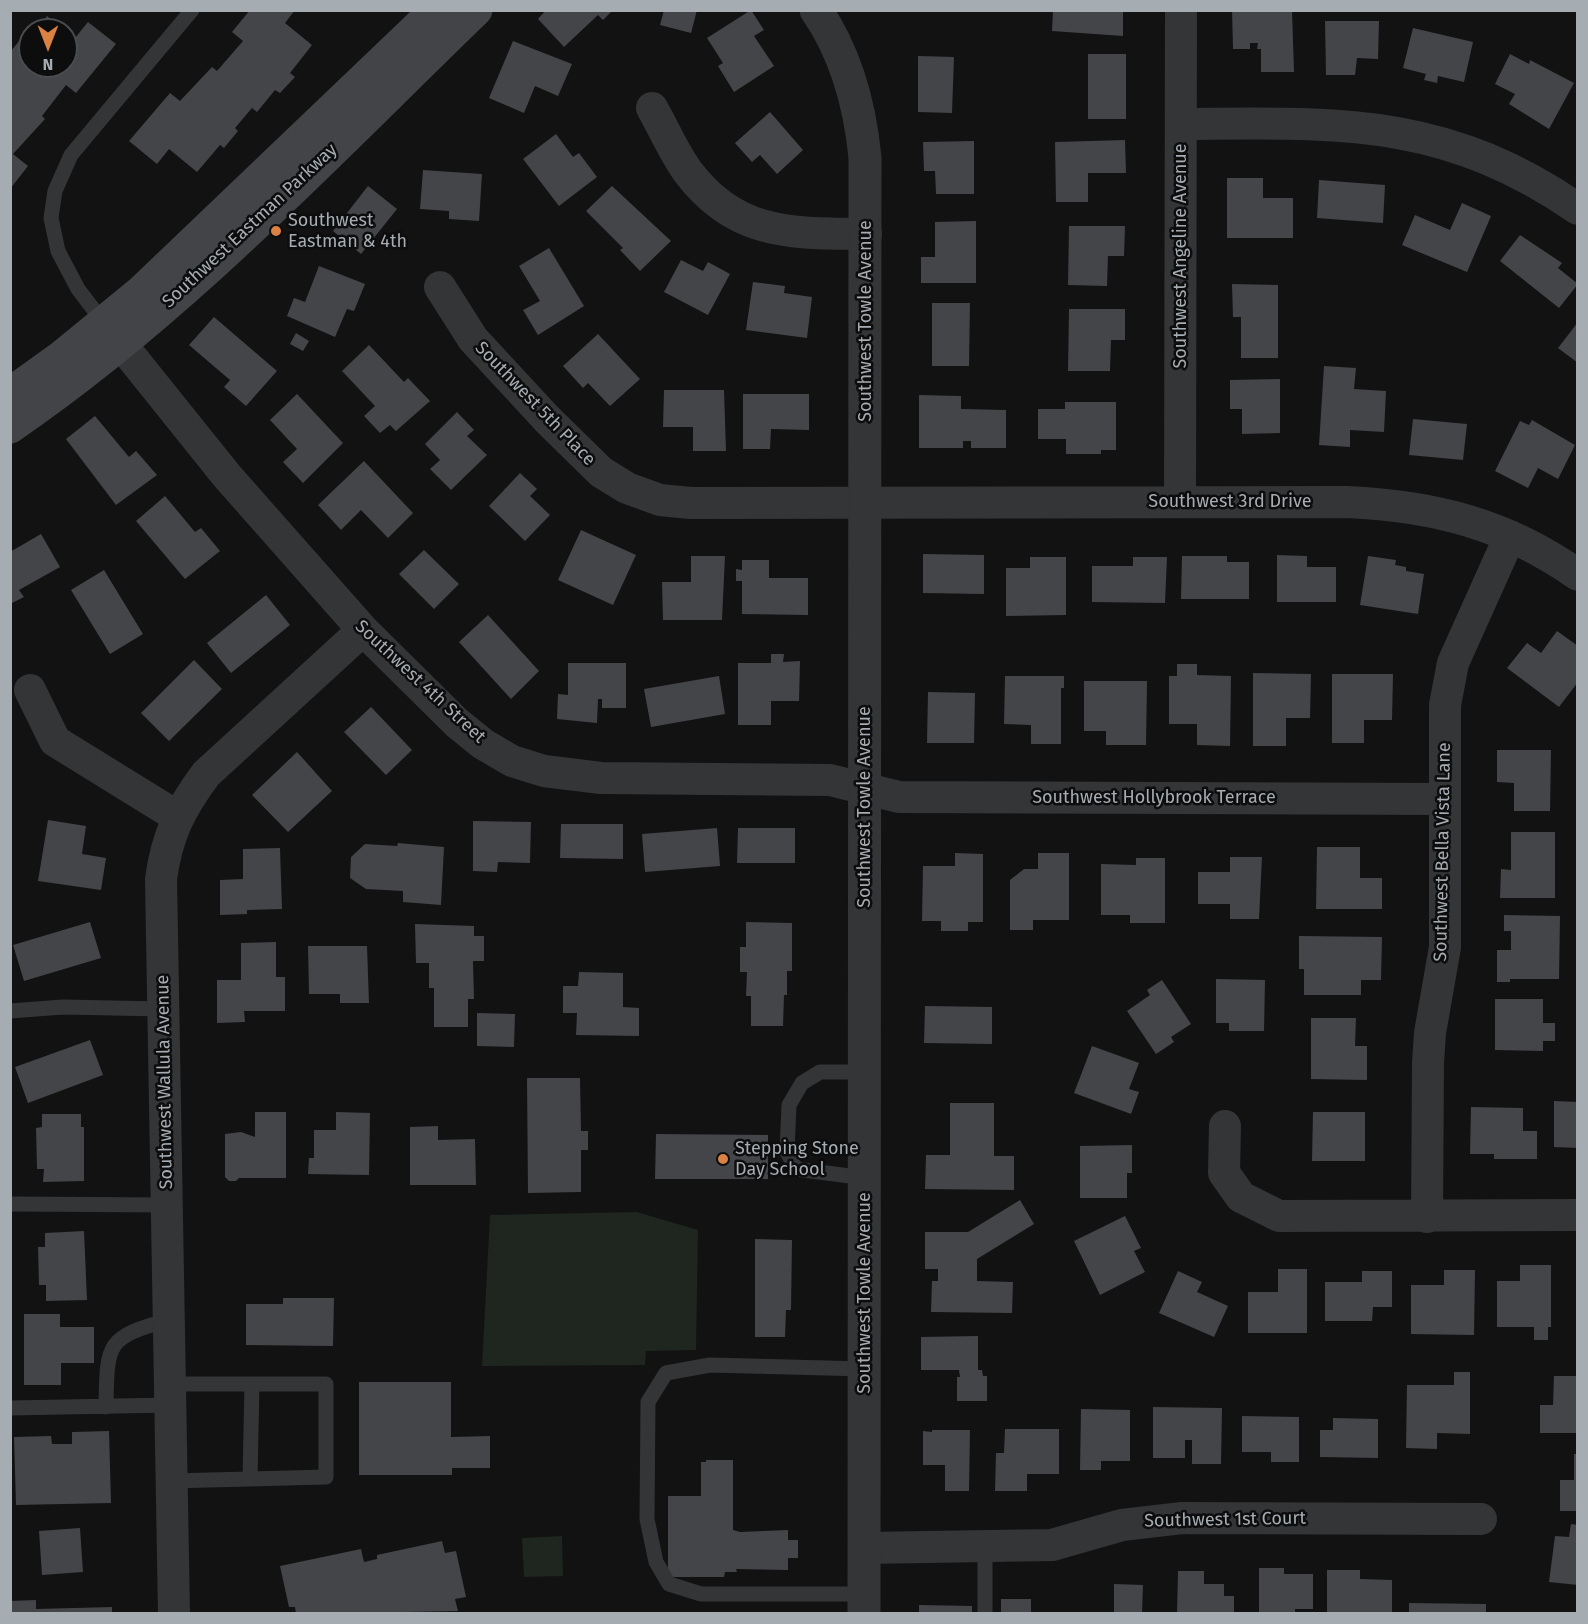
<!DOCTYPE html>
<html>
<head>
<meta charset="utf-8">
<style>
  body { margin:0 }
  #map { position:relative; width:1588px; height:1624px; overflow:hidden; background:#121213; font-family:"Fira Sans",sans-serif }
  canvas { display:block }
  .frame { position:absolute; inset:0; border:12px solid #a5acb2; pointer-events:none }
  .north { position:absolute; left:18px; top:18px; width:60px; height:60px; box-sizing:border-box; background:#0d0d0e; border:2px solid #4a4d50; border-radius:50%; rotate:180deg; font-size:16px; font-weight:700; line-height:24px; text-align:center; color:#a5acb2 }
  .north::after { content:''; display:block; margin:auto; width:21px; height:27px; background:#da8143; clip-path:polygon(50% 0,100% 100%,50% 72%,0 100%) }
</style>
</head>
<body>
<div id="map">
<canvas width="1588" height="1624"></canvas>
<div class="frame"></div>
<div class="north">N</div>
</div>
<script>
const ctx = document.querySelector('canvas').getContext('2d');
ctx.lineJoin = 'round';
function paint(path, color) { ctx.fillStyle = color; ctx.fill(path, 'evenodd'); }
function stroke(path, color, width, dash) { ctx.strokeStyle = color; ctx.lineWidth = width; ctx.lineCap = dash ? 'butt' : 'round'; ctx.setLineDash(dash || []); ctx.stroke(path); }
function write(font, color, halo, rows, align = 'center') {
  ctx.font = font + ' "Fira Sans",sans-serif'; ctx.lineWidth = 5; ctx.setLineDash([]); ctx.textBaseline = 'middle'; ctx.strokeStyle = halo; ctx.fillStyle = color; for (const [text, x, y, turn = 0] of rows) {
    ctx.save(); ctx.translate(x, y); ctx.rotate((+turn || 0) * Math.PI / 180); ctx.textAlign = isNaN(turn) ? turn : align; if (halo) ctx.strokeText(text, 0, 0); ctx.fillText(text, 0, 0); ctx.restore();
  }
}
const green = new Path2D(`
  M637 1212 698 1230 696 1350 646 1351 645 1365 482 1366 490 1215Z
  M562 1536 563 1576 524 1577 522 1538Z`);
const building = new Path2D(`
  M250 10H295L285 23 312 45 290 73 295 77 280 93 275 90 257 112 252 108 235 128 238 131 224 148 220 145 197 172 169 149 157 164 129 141 170 93 180 101 212 67 217 71 243 41 232 32Z
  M546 10H613L603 20 598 15 564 47 538 19Z
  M664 10H697L691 33 660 25Z
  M751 10 764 30 754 36 774 66 734 92 718 66 723 63 707 38Z
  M1053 10H1123V36L1052 31Z
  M1232 10H1292L1294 72H1261V49H1257L1258 43H1250V49H1233Z
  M47 16 64 30H36Z
  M1325 21H1379L1378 59 1357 58 1355 75H1326Z
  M88 22 116 44 76 93 66 85 42 116 45 119 13 154 28 166 10 189V52L20 40 25 44 30 37V66H66V31L75 38Z
  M1413 28 1473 42 1464 82 1438 76 1437 83 1424 80 1426 74 1403 68Z
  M513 41 572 64 558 96 535 86 524 113 489 98Z
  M1088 54H1126V119H1088Z
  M1510 54 1529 64 1530 60 1574 83 1549 129 1509 104 1515 94 1495 84Z
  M918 56 954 57 952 113 918 112Z
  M770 112 803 150 777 174 760 155 752 162 735 143Z
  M556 134 573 157 579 153 597 177 559 206 523 159Z
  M1125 140 1126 173H1088V202H1056L1055 142Z
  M974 141V194H936L935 171H924L923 142Z
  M423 170 482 174 479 221 449 219V211L420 209Z
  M1227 178H1263V198H1293V238H1227Z
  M1319 180 1385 185 1383 223 1317 218Z
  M368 186 397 209 361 254 333 231Z
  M612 186 671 241 640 271 620 250 623 248 586 211Z
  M1462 203 1491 216 1467 272 1402 245 1415 215 1450 230Z
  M976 221V283H921V257H935V222Z
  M1069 226H1125L1124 256H1108L1107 286 1068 285Z
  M1520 235 1562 263 1558 268 1578 284 1559 308 1500 261Z
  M549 248 584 306 538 335 523 310 540 301 519 266Z
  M681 260 703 271 708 262 730 274 708 315 664 292Z
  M319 266 365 284 354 311 347 309 335 337 287 316 294 298 305 302Z
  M753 282 785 286 784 293 812 297 807 338 746 330Z
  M1232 284 1278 285V358H1241V317H1233Z
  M932 303H970L969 366H932Z
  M1069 309H1125V340H1111L1110 371H1068Z
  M214 317 277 371 246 406 224 387 230 380 189 345Z
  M1578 322V363L1558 348Z
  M296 333 309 341 303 351 290 344Z
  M598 334 640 379 610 406 588 383 583 388 563 366Z
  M369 345 404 382 408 378 430 401 396 431 390 425 380 433 364 416 375 406 342 371Z
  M1324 366 1356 368 1354 389 1386 391 1384 432 1350 430V447L1319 445Z
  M1280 379V433L1242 434V409H1230V380Z
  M664 390H724L726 451H693V427H663Z
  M297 394 343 443 303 483 283 462 297 449 270 420Z
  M743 394H809V430L771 429 770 449H743Z
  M919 395 961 396V409L1006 410V448H971V441H963V448H919Z
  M1065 402H1116V450H1101V454H1066V439H1038V409H1065Z
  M457 412 474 430 467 436 487 455 451 490 430 469 440 460 425 444Z
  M95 416 129 457 136 451 157 475 116 505 66 439Z
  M1413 419 1467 424 1463 460 1409 455Z
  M1532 420 1575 445 1558 479 1538 468 1528 488 1495 471 1520 421 1529 425Z
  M364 461 413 513 388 538 361 510 341 530 318 505Z
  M520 473 537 489 530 496 550 515 525 541 489 506Z
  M165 496 195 532 201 528 220 551 185 579 136 521Z
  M581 530 636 555 613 605 558 580Z
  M41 534 60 567 19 590 24 597 10 604V552Z
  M424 550 459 584 434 609 399 574Z
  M923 554 984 555V594L923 593Z
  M1277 555 1307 556V567H1336V602H1277Z
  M691 556H725L722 620H663L662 582H691Z
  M1182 556H1227V562H1249V599H1181Z
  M1368 556 1396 560 1395 565 1406 567V571L1424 574 1418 614 1360 605Z
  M1030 557H1066V615L1006 616V568H1030Z
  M1133 557H1167L1165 603 1092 602V566H1133Z
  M742 560H769V578H808V615L742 614V581H736V569L742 570Z
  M104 570 143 634 110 654 71 590Z
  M266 595 290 625 231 673 207 643Z
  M488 615 539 671 511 699 459 642Z
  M1557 631 1578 646V682L1559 707 1507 668 1527 643 1541 653Z
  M771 654H784L783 662 800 661 799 701H771V725H738V663H771Z
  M194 660 222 689 169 741 141 713Z
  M568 663H626V708H602V699H598L597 723 557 719 558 694 568 695Z
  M1177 664H1197V675L1231 676 1230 746 1197 745V724H1169V676H1177Z
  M1253 673 1311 674 1310 718H1286V746H1253Z
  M1332 674H1393L1392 720H1364V743H1332Z
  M719 676 725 714 651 727 644 689Z
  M1005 676H1064V688H1061V744H1031V725L1004 724Z
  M1084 681H1147L1146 745H1106V731H1084Z
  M928 692 975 693 974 743H927Z
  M371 707 412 750 386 775 344 732Z
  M1497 750H1551L1550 811H1514V783L1497 782Z
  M297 752 332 791 288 832 252 795Z
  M48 820 86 826 82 854 106 858 101 890 38 881Z
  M473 821 531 822 530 863 498 862 497 872 473 871Z
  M561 824H623V859L560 858Z
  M717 828 720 866 645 872 642 834Z
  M738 828H795V863H737Z
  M1511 832H1555V898H1500L1501 869 1511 870Z
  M398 843 444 847 441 905 403 902V891L366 889 350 878 351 857 365 844 397 846Z
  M1317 847H1360V878H1382V909H1316Z
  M280 848 282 909 247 910V914L220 915V880L243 879V849Z
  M955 853 983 854V922H968V931H941V921H922L923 866H955Z
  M1038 853H1069V920H1033V930H1010V880L1024 869H1038Z
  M1230 857H1262L1259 919H1230V904H1198V872H1230Z
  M1136 858H1165V923H1130V915H1101V864L1136 865Z
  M1504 915 1560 916 1559 979H1510V982H1497V950H1511V931H1504Z
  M90 922 101 958 24 981 13 945Z
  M746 922 792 923V971H787V995H784L783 1026H751V996H746L747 972H740V947H746Z
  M415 924 474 926V936H484V961H473L474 999H468V1027H434V988H429V963H416Z
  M1299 936 1382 937 1381 980H1361V995H1304V969H1299Z
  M276 942V977H285V1011H244L245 1022 217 1023V980H241V943Z
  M308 946H367L369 1003H340V994H309Z
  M579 972 623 973V1007L639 1008V1036L576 1035 577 1013H563V986H578Z
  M1216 979 1265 980 1264 1031H1229V1023H1216Z
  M1162 980 1191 1024 1171 1037 1174 1042 1156 1054 1127 1011 1150 995 1147 990Z
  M1495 999H1543V1023H1555V1041H1543V1051L1495 1050Z
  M925 1006 992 1007V1044L924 1043Z
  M477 1013 515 1014 514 1047 477 1046Z
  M1311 1018H1356L1355 1046H1367V1080L1311 1079Z
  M90 1040 103 1075 28 1103 15 1067Z
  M1092 1046 1139 1063 1129 1089 1139 1092 1131 1114 1074 1093Z
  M527 1078H580L581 1131H588V1150H581V1192L528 1193Z
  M1554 1101 1578 1102V1148L1554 1147Z
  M950 1103H994V1156H1014V1190L925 1189 926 1155H950Z
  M1471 1107 1523 1108V1131H1537V1159H1494V1154H1470Z
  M255 1112H286V1178H239L236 1181H229L225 1177V1134L241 1132 255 1137Z
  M336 1112 370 1113 369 1175 308 1174 309 1158H314V1130H336Z
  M1313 1112H1365V1161H1312Z
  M42 1114H81V1127H84V1181L43 1182 44 1169H37L36 1128 42 1127Z
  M438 1126V1140L475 1139 476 1185H410V1127Z
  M656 1134 768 1135V1179H655Z
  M1132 1145V1173H1127V1198H1080V1146Z
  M1020 1200 1034 1224 977 1259V1281L1013 1282 1012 1313 931 1312 932 1281H938V1269H925V1232H968Z
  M1125 1216 1141 1248 1134 1251 1145 1272 1100 1295 1074 1241Z
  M84 1231 87 1300 46 1301V1285H39L38 1247H45V1233Z
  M755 1239 792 1240 791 1310H786L785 1337H755Z
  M1520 1265H1551V1327H1548V1340H1534V1327H1497V1281H1520Z
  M1278 1269H1307V1333H1248V1292H1278Z
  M1444 1270H1475L1474 1335 1411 1334V1285H1444Z
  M1178 1271 1202 1282 1197 1292 1228 1306 1214 1337 1159 1313Z
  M1362 1271H1392V1307H1373L1372 1321H1325V1282H1362Z
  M283 1298H334L333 1346 246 1345V1304H283Z
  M24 1314H60V1327H94V1363H61V1385H24Z
  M978 1336V1370H982L983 1376H987V1401H957V1377H960L959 1370H921V1337Z
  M1454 1372H1470V1434L1437 1433V1449L1406 1448 1407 1385H1454Z
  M1554 1376H1578V1433H1540V1405H1553Z
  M359 1382H451V1437L490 1436V1468H452V1475H359Z
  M1153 1407 1222 1408 1221 1464H1192V1440H1185V1458H1153Z
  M1081 1409 1130 1410V1461H1101V1470H1080Z
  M1242 1416 1299 1417V1462H1271V1452H1242Z
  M1333 1418 1378 1419V1458L1320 1457V1430H1333Z
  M1005 1429H1059V1474H1027V1491H995L996 1453H1004Z
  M932 1430H970L969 1491H945V1465H923V1431L932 1432Z
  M109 1431 111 1503 16 1505 14 1437 51 1436 52 1444H72V1432Z
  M1574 1454H1578V1511H1560V1480H1574Z
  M706 1460H733V1530L740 1532 788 1530V1540H798V1558H788V1570L736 1569 737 1572H725L724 1577H668V1496H701V1462H706Z
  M1571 1524 1578 1525V1585L1549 1582 1555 1536 1569 1537Z
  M80 1528 83 1572 42 1575 39 1531Z
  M442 1541 445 1553 456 1551 466 1597 455 1599 458 1611 296 1614 295 1607H289L280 1566 361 1549 364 1562 377 1559V1555Z
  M1259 1568H1284V1574H1313V1609H1295V1614H1259Z
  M1327 1570H1360V1579L1392 1580V1614H1327Z
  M1178 1571H1204V1584H1224V1596H1234V1614H1177Z
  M1114 1584 1143 1585 1142 1614H1114Z
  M1001 1599H1031V1614H1001Z
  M36 1600V1609L112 1607V1614H10V1601Z
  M1409 1603 1486 1604V1614H1409Z
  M919 1605 972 1606V1614H919Z`);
const service = new Path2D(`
  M104 323 78 289 58 251 51 218 55 191 71 155 192 10
  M10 1011 63 1007 163 1009
  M865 1072H820L802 1083 789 1105 787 1152 796 1169 865 1178
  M10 1204 167 1205
  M170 1384H326V1477L171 1481
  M106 1407C107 1343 106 1337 169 1320
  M10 1408 170 1405
  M250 1479 252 1384
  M864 1594H701L669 1584 656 1562 647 1519 648 1402 666 1373 710 1365 865 1369
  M985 1614V1547`);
const minor = new Path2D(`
  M652 108C664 129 674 153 688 172 737 237 794 233 866 234
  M1182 124C1337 123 1443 116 1578 209
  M440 287 473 339 547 419 601 472 627 488 660 500 691 503 1347 502C1434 506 1506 524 1578 575
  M105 324 227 476 363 630 457 723 483 744 512 761 544 771 601 778 830 780 899 797 1444 799
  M1180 502 1181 10
  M30 690 55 741 178 817
  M1225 1126 1224 1173 1241 1197 1279 1216 1578 1215
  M1427 1217 1428 1063 1430 1033 1445 947V705L1453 663 1510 536
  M864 1548 1052 1545 1122 1525 1182 1518 1481 1519
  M174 1614 161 879C167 835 180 809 206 774L363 630`);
const tertiary = new Path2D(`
  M816 10C847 55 860 105 865 158L864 1614`);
const secondary = new Path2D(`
  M10 394 60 358 142 291 436 10
  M10 427C180 311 328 153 476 10`);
const markers = [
  [276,231,6,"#da8143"],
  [723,1159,6,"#da8143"]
];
const poiNames = [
  ["Southwest",288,221],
  ["Eastman & 4th",288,242],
  ["Stepping Stone",735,1149],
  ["Day School",735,1170]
];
const streetNames = [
  ["Southwest Eastman Parkway",250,226,-43],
  ["Southwest Angeline Avenue",1181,256,-90],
  ["Southwest Towle Avenue",866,321,-90],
  ["Southwest 5th Place",535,404,46],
  ["Southwest 3rd Drive",1230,502],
  ["Southwest 4th Street",420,682,43],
  ["Southwest Hollybrook Terrace",1154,798],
  ["Southwest Towle Avenue",865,807,-90],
  ["Southwest Bella Vista Lane",1443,852,-89],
  ["Southwest Wallula Avenue",165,1082,-91],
  ["Southwest Towle Avenue",865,1293,-90],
  ["Southwest 1st Court",1225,1520,-1]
];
paint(green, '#1f251f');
paint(building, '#444548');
stroke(service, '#333537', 15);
stroke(minor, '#333537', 32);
stroke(tertiary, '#333537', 33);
stroke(secondary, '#424447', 33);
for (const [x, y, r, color] of markers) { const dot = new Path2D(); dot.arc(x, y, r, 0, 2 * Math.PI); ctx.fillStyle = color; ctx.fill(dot); stroke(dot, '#0d0d0e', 2); }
write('18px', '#a5acb2', '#0d0d0e', poiNames, 'left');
write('18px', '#a5acb2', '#0d0d0e', streetNames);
</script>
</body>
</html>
